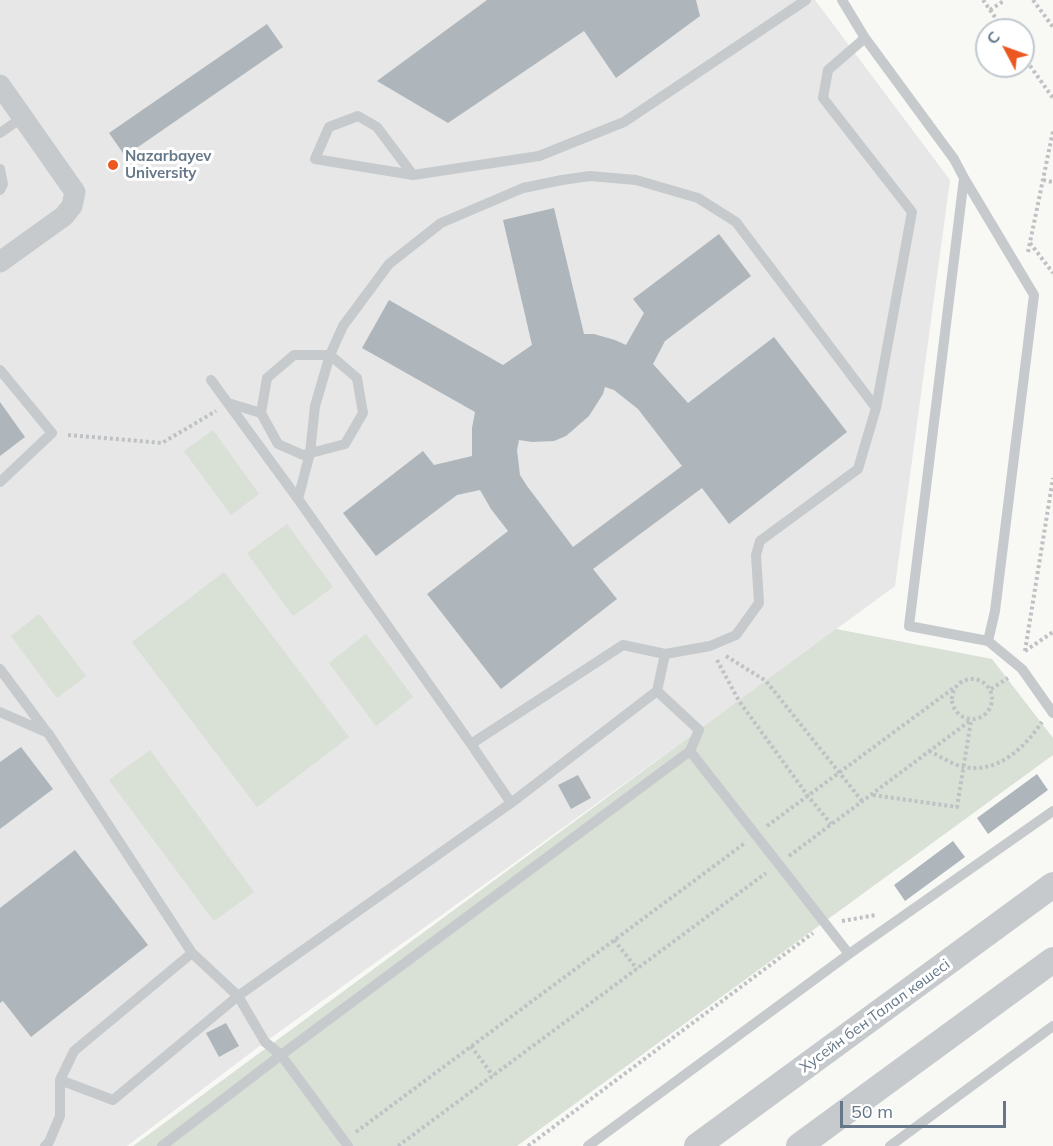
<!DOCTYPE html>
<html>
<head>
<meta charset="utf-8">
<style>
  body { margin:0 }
  #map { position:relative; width:1053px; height:1146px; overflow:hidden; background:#f8f8f5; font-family:Mulish,sans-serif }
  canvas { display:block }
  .north { position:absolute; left:975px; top:18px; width:60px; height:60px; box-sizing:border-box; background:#fff; border:2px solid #c1c9cf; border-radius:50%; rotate:311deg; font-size:16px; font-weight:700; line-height:24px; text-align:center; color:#657788 }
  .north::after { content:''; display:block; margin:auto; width:21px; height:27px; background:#ec5721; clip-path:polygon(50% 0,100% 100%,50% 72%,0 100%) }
  .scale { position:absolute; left:840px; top:1101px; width:166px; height:27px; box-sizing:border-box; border:3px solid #657788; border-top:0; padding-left:8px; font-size:18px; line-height:21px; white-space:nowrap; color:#657788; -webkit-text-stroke:4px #fff; paint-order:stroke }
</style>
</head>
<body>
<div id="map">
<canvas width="1053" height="1146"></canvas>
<div class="north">С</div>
<div class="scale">50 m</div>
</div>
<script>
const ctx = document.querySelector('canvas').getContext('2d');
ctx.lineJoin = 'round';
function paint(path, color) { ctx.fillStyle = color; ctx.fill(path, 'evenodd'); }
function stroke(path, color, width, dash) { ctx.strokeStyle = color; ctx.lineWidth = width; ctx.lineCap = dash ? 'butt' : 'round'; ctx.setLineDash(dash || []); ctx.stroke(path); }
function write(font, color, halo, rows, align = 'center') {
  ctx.font = font + ' Mulish,sans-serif'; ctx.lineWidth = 6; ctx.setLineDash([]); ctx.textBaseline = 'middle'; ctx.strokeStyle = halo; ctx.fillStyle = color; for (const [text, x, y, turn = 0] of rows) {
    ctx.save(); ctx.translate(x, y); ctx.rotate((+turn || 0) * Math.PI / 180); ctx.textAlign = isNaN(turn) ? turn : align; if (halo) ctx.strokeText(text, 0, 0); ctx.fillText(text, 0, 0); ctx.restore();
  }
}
const built = new Path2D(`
  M0 0H815L950 180 895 586 699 730 265 1042 127 1146H0Z`);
const green = new Path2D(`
  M213 430 259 494 231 515 184 451Z
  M287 524 333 587 293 616 247 553Z
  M224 572 349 737 257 807 132 642Z
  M39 614 86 676 57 698 11 636Z
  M836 629 992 659 1053 738V755L517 1146H133Z
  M366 634 413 697 376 726 329 663Z
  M150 750 254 892 214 921 109 780Z`);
const building = new Path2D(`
  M487 0H696L700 16 616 78 584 31 448 123 377 81Z
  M267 24 283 47 125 156 109 133Z
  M554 208 584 334H594L615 340 626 345 644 313 633 299 719 234 751 276 665 341 653 364 688 403 774 337 847 432 729 524 702 488 593 569 617 599 501 689 427 594 508 531 491 509 480 490 457 495 376 556 343 513 423 451 434 465 472 456V428L475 412 362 348 389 300 503 365 532 345 503 220ZM605 387 614 390 638 409 682 466 573 547 527 486 520 475 517 450 519 440 532 442 554 441 566 436 589 416 603 394Z
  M0 402 25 437 0 456Z
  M21 747 53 789 0 829V762Z
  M1037 774 1048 790 988 834 977 818Z
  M578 775 591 798 571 809 558 785Z
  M953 841 965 857 905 901 894 885Z
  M75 850 148 945 31 1037 3 1001 0 1003V908Z
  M226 1023 239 1046 219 1057 206 1033Z`);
const path = new Path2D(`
  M983 0 1004 30
  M1033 0 1053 27
  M990 10 1005 0
  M1023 56 1053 98
  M1043 180 1053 182
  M1030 243 1053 273
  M1028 252 1053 131
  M68 435 162 443 216 411
  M1025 651 1053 478
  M1025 651 1053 632
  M726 656 766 681 862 801
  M717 660 739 701 808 796 831 824
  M952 699a20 20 0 1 1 40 0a20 20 0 1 1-40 0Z
  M991 689 1008 678
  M929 751C940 756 953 765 964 767 998 774 1025 747 1042 722
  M873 795 957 807 971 721
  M767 826 955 687
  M789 856 971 720
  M842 921 876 915
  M614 940 637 969
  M471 1046 493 1076
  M356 1132 745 843
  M398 1146 766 873
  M528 1146 813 933`);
const service = new Path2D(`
  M842 0 865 38 954 159 964 178
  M865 38 828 70 823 98 912 212 876 408
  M0 133 23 117
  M0 169 3 184 0 190
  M413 175 377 127 358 116 329 127 315 159 413 175 539 156 624 122 806 0
  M294 355H330L357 378 363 413 345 444 303 455 278 444 261 413 267 378Z
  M0 370 52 433 0 482
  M211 380 298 499
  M228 403 261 413
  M988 641 995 611 1034 295 964 178 909 626 988 641 1022 669 1053 713
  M0 669 46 731
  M0 712 48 733 192 953 238 996 113 1100 60 1080
  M471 744 623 645 665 654
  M690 751 849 954
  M511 803 471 744 298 499 310 453 315 406 330 355 343 326 389 264 441 223 523 188 562 180 590 176 636 180 698 198 736 222 876 408 858 469 760 541 756 555 759 603 736 635 710 646 665 654 657 691
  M45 1146 49 1142 60 1116V1080L74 1051 192 953
  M162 1146 281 1055 265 1042 238 996 511 803 657 691 699 730 690 751 281 1055 348 1146
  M588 1146 849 954 1053 811
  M890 1146 1053 1026`);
const minor = new Path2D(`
  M0 85 75 192 72 206 64 216 0 262`);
const tertiary = new Path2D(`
  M697 1146 1053 885
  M799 1146 1053 960`);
const markers = [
  [113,165,6,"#ec5721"]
];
const poiNames = [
  ["Nazarbayev",125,156],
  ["University",125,173]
];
const streetNames = [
  ["Хусейн бен Талал көшесі",875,1016,-36]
];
paint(built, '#e6e7e6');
paint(green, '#d9e0d6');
paint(building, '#aeb6bc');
stroke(path, '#bfc2c4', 4, [3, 3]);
stroke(service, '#c6cacd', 10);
stroke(minor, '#c6cacd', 21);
stroke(tertiary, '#c6cacd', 26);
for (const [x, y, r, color] of markers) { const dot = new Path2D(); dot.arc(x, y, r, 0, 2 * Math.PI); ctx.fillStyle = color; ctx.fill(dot); stroke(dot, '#fff', 2); }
write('bold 15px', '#657788', '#fff', poiNames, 'left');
write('15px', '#657788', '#fff', streetNames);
</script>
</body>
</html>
